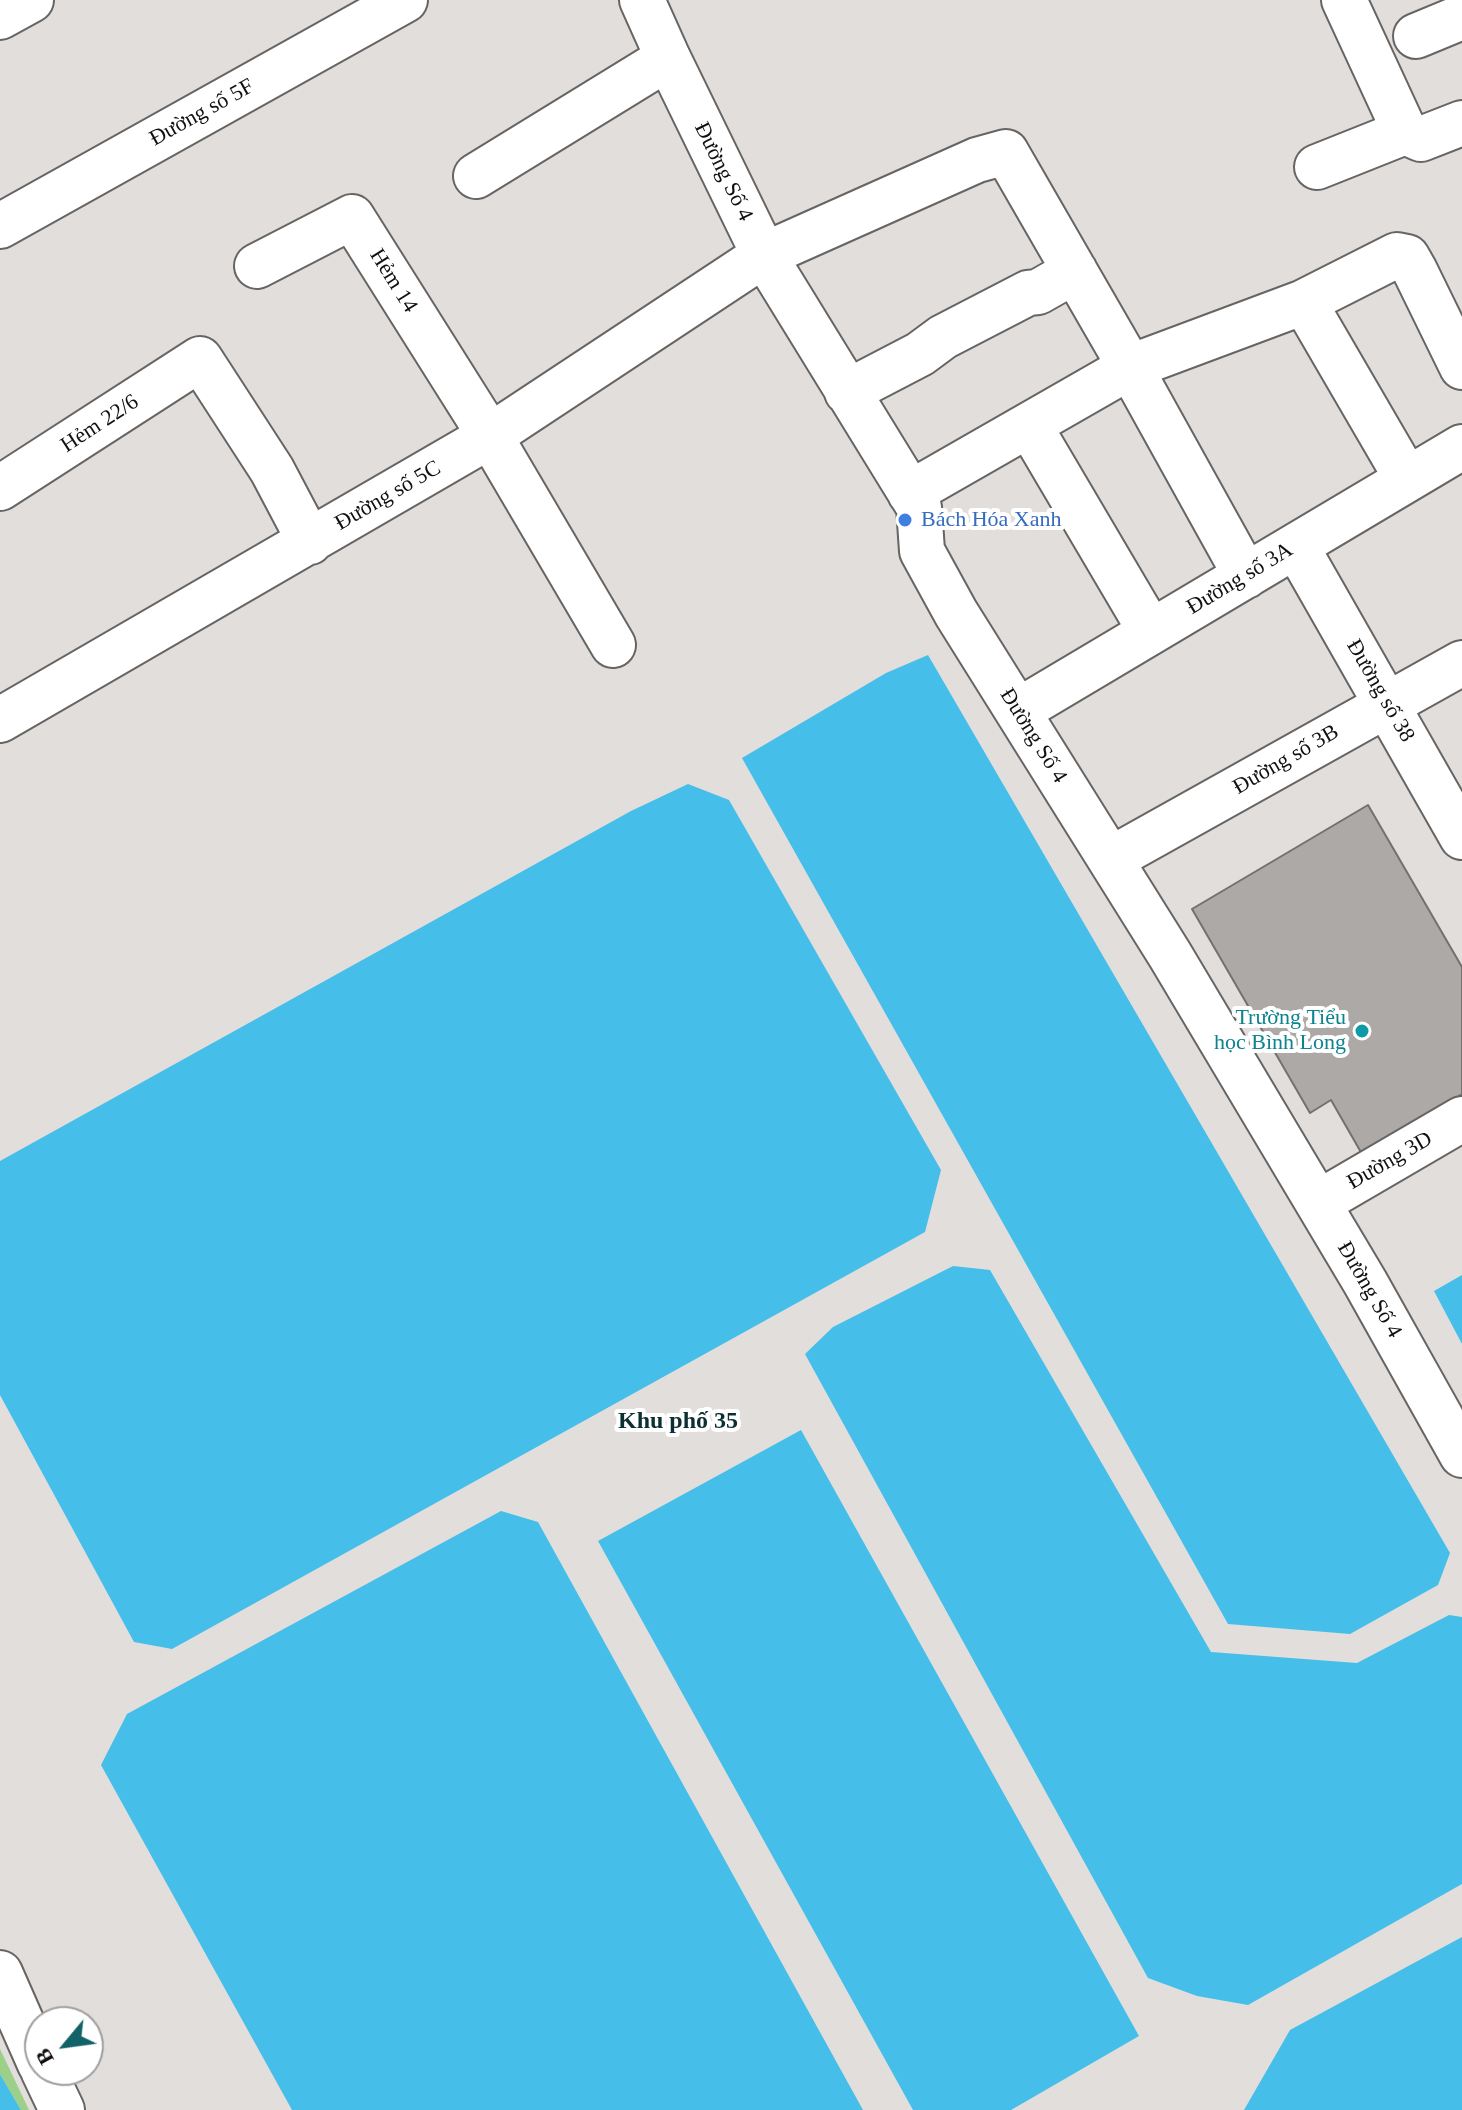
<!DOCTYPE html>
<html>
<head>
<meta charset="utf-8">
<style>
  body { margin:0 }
  #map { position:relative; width:1462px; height:2110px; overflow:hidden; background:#e1dedc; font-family:Georgia,serif }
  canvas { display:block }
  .north { position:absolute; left:24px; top:2006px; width:80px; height:80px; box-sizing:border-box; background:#fff; border:2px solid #a09f9f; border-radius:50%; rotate:241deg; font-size:22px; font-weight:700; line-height:32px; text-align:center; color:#11100f }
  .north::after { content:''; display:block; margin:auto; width:28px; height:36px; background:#126267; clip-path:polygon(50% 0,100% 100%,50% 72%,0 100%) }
</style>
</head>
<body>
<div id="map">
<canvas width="1462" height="2110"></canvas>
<div class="north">B</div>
</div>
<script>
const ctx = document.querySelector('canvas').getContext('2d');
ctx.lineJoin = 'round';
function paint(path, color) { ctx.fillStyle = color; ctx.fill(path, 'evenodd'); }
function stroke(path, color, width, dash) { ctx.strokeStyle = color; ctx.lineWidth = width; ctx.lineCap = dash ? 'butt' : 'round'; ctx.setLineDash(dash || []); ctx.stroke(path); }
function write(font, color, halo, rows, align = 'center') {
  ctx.font = font + ' Georgia,serif'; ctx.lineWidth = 8; ctx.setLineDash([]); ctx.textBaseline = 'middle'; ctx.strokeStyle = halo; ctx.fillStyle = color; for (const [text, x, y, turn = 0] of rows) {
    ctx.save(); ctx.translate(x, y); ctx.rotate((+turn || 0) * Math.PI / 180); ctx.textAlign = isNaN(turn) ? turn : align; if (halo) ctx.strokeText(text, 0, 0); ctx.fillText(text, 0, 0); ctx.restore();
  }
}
const green = new Path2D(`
  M0 2049 29 2110H21L0 2074Z`);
const water = new Path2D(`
  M928 655 1450 1553 1438 1585 1350 1634 1228 1624 742 758 886 673Z
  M688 784 729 800 941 1170 925 1232 172 1649 134 1642 0 1395V1161L631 811Z
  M953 1266 990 1270 1211 1652 1357 1663 1449 1615 1462 1617V1884L1248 2005 1197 1996 1148 1978 805 1354 833 1327Z
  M1462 1275V1344L1434 1291Z
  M801 1430 1139 2036 1011 2110H913L598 1541Z
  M501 1511 538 1522 863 2110H292L101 1765 127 1714Z
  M1462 1937V2110H1244L1290 2030Z
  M0 2074 21 2110H0Z`);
const building = new Path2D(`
  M1368 805 1462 967V1094L1362 1154 1331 1100 1310 1113 1192 909Z`);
const minor = new Path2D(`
  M642 0 668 58 764 255 919 507 922 551 956 613 1170 955 1365 1282 1462 1455
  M1344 0 1405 132
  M0 17 31 0
  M1416 36 1462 17
  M1317 167 1405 132 1421 139 1462 123
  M476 176 668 58
  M0 226 405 0
  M257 266 352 217 490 436 613 645
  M1304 302 1407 479
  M847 392 920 354 943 337 1028 293 1038 292 1075 271
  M1029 425 1151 632
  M0 488 200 359 272 470 310 542
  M910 493 1130 367 1304 302 1397 255 1407 257 1415 271 1462 367
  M1296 546 1462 837
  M1018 711 1462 447
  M0 720 490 436 764 255 977 160 1006 152 1130 367 1246 576
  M1111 859 1462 663
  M1318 1203 1462 1119
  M0 1973 40 2064
  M43 2070 62 2110`);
const markers = [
  [905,520,8,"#3f7fe0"],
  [1362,1031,8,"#0f9aa8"]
];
const streetNames = [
  ["Đường số 5F",202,113,-29],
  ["Đường Số 4",723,172,64],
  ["Hẻm 14",393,281,58],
  ["Hẻm 22/6",100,424,-33],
  ["Đường số 5C",388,496,-30],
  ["Đường số 3A",1240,579,-31],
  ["Đường số 38",1380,691,60],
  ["Đường Số 4",1033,736,58],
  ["Đường số 3B",1286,760,-30],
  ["Đường 3D",1390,1161,-30],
  ["Đường Số 4",1369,1290,60]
];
const shopNames = [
  ["Bách Hóa Xanh",921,520]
];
const cultureNames = [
  ["Trường Tiểu",1346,1018],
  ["học Bình Long",1346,1043]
];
const neighbourhoodNames = [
  ["Khu phố 35",678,1422]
];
paint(green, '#9cd089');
paint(water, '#45bee9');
paint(building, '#aca9a7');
stroke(building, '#73706e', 2);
stroke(minor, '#676563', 48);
stroke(minor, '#fff', 44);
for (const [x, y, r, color] of markers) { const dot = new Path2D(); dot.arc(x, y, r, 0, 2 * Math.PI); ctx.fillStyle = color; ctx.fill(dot); stroke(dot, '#fff', 3); }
write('22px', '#11100f', '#fff', streetNames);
write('22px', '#366cbe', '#fff', shopNames, 'left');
write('22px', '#0d838f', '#fff', cultureNames, 'right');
write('bold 24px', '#0c3032', '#fff', neighbourhoodNames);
</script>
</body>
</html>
